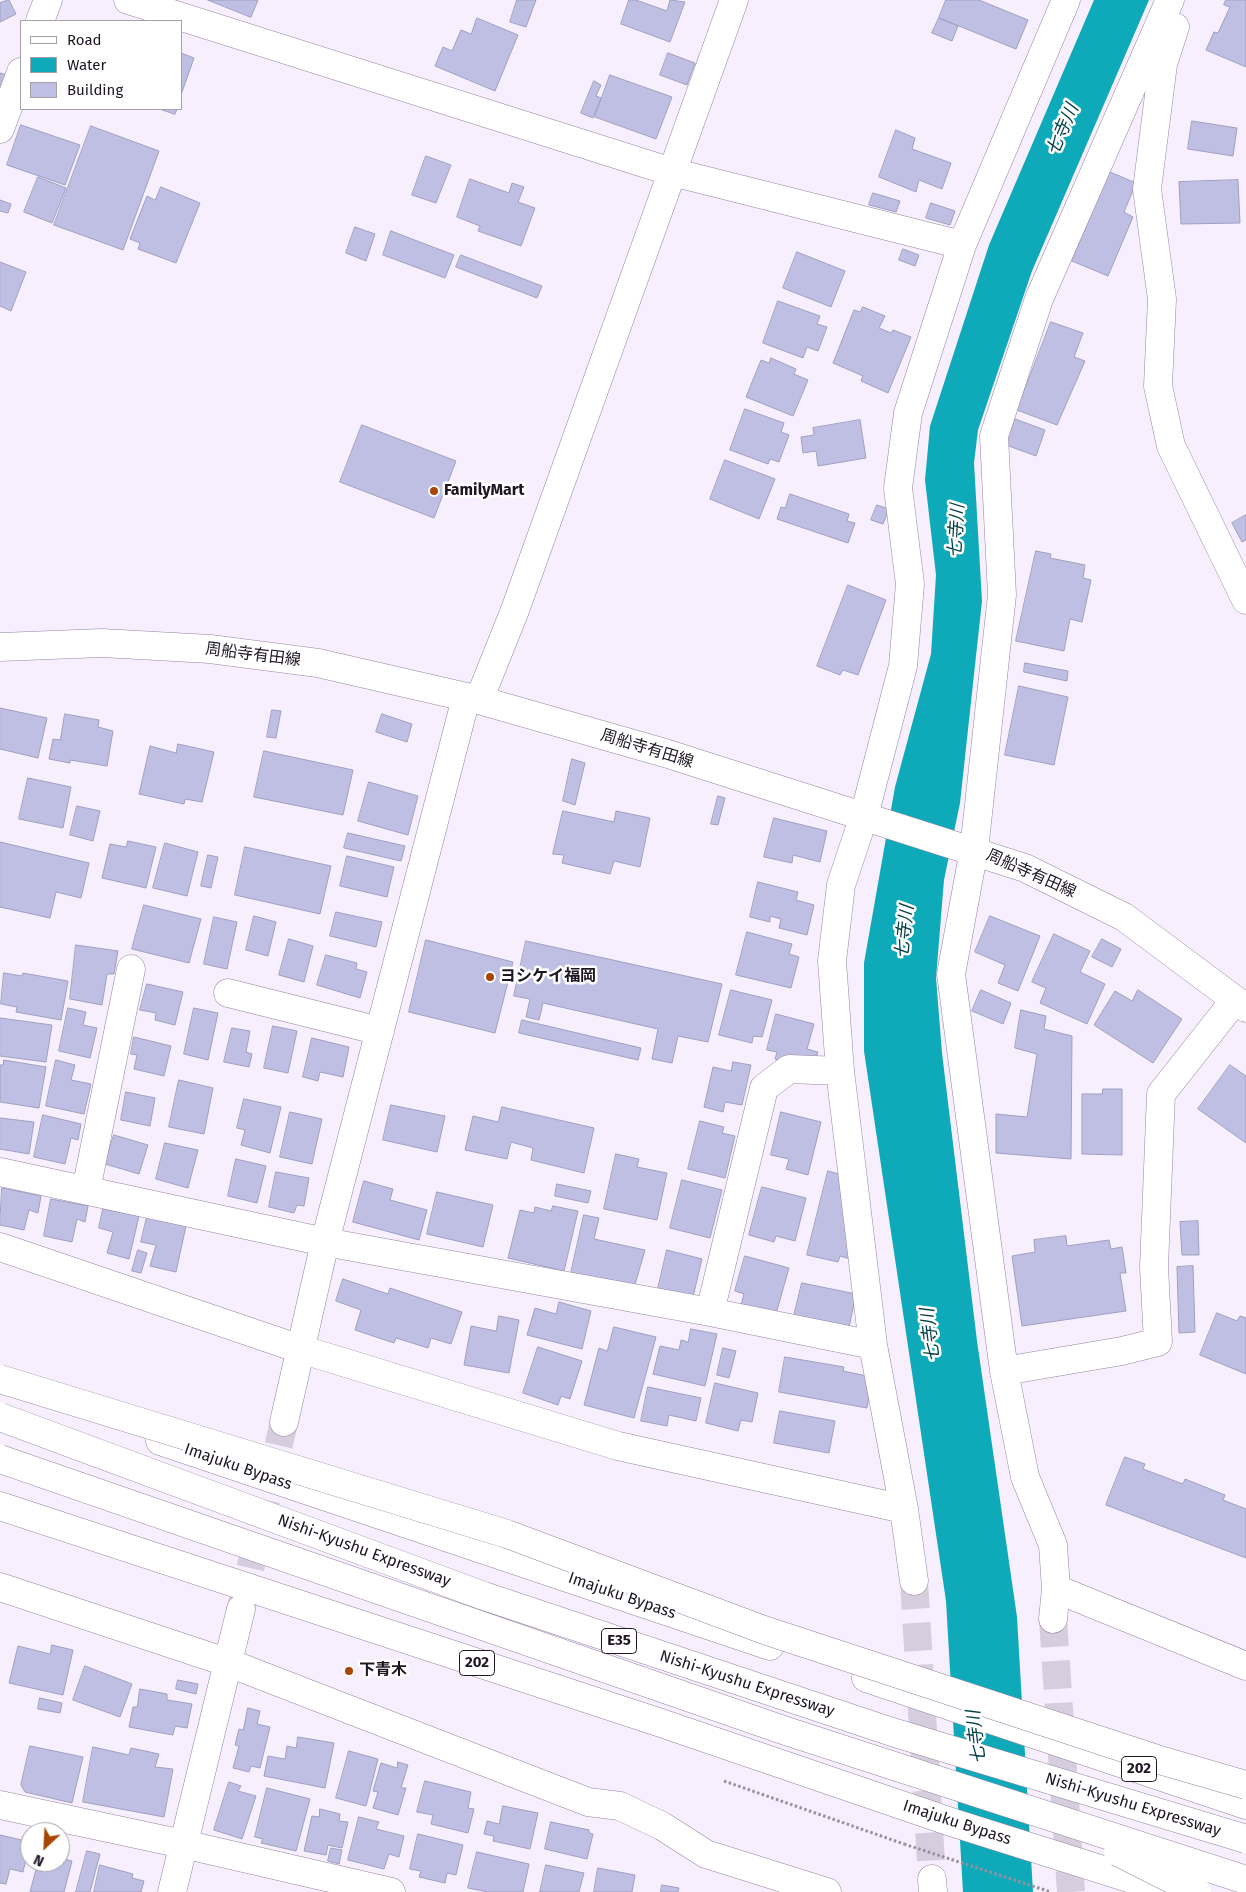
<!DOCTYPE html>
<html>
<head>
<meta charset="utf-8">
<style>
  body { margin:0 }
  #map { position:relative; width:1246px; height:1892px; overflow:hidden; background:#f7effd; font-family:"Fira Sans",sans-serif }
  canvas { display:block }
  .legend { position:absolute; left:20px; top:20px; width:162px; height:90px; box-sizing:border-box; background:#fff; border:1px solid #a5a2a7; margin:0; padding:6px 9px; list-style:none; font-size:15px; color:#1d1622 }
  .legend li { display:flex; align-items:center; gap:10px; height:25px }
  .legend b { width:25px; border:1px solid #a5a2a7 }
  .north { position:absolute; left:20px; top:1822px; width:50px; height:50px; box-sizing:border-box; background:#fff; border:1px solid #a5a2a7; border-radius:50%; rotate:205deg; font-size:14px; font-weight:700; line-height:20px; text-align:center; color:#1d1622 }
  .north::after { content:''; display:block; margin:auto; width:18px; height:22px; background:#a74602; clip-path:polygon(50% 0,100% 100%,50% 72%,0 100%) }
</style>
</head>
<body>
<div id="map">
<canvas width="1246" height="1892"></canvas>
<ul class="legend">
<li><b style="height:6px;background:#fff"></b>Road</li>
<li><b style="height:14px;background:#0faaba"></b>Water</li>
<li><b style="height:14px;background:#bfbfe3"></b>Building</li>
</ul>
<div class="north">N</div>
</div>
<script>
const ctx = document.querySelector('canvas').getContext('2d');
ctx.lineJoin = 'round';
function paint(path, color) { ctx.fillStyle = color; ctx.fill(path, 'evenodd'); }
function stroke(path, color, width, dash) { ctx.strokeStyle = color; ctx.lineWidth = width; ctx.lineCap = dash ? 'butt' : 'round'; ctx.setLineDash(dash || []); ctx.stroke(path); }
function write(font, color, halo, rows, align = 'center') {
  ctx.font = font + ' "Fira Sans","Noto Sans JP",sans-serif'; ctx.lineWidth = 5; ctx.setLineDash([]); ctx.textBaseline = 'middle'; ctx.strokeStyle = halo; ctx.fillStyle = color; for (const [text, x, y, turn = 0] of rows) {
    ctx.save(); ctx.translate(x, y); ctx.rotate((+turn || 0) * Math.PI / 180); ctx.textAlign = isNaN(turn) ? turn : align; if (halo) ctx.strokeText(text, 0, 0); ctx.fillText(text, 0, 0); ctx.restore();
  }
}
const water = new Path2D(`
  M1094 0H1149L1032 271 978 430 974 463 982 601 960 803 944 880 936 978 942 1053 977 1341 1017 1617 1033 1892H963L946 1601 864 1051V963L895 787 931 654 936 575 925 480 930 426 989 245Z`);
const building = new Path2D(`
  M9 0 16 14 0 22V3Z
  M208 0H258L251 17Z
  M517 0H536L526 27 510 22Z
  M629 0H636L667 11 670 0 685 2 670 42 621 24Z
  M946 0H979L1028 20 1016 49 939 18Z
  M1226 0H1246V67L1206 50 1214 32 1218 33 1230 7 1224 5Z
  M477 18 518 35 495 91 435 66 443 47 452 51 461 30 471 34Z
  M939 18 958 26 952 41 932 33Z
  M181 53 194 58 181 95Z
  M668 53 695 63 687 85 660 75Z
  M0 73 7 75 0 93Z
  M610 75 672 97 656 139 595 117Z
  M594 81 601 85 596 96 601 98 593 118 581 113Z
  M160 109H177L175 114Z
  M1192 121 1237 128 1233 156 1188 149Z
  M21 125 80 145 65 185 7 165Z
  M91 126 159 151 123 250 54 225Z
  M896 130 915 138 912 149 951 163 942 189 919 180 916 192 879 177Z
  M426 156 451 165 436 203 412 195Z
  M1110 172 1136 183 1124 212 1133 217 1108 276 1072 261Z
  M38 177 66 188 52 223 24 212Z
  M470 179 509 193 512 183 524 187 518 202 535 208 521 246 478 231 480 226 457 217Z
  M1238 180 1240 223 1181 224 1179 182Z
  M161 187 200 203 176 263 138 249 140 243 130 239 147 196 155 200Z
  M873 193 900 201 896 212 869 205Z
  M0 200 11 204 8 213 0 211Z
  M931 203 955 211 950 225 926 218Z
  M355 227 375 234 366 261 346 253Z
  M391 231 454 255 445 278 383 255Z
  M903 249 919 255 915 266 899 260Z
  M797 252 845 271 831 307 783 288Z
  M461 255 542 286 537 298 456 267Z
  M0 262 26 272 11 311 0 306Z
  M778 301 820 316 817 324 827 327 818 351 807 347 803 358 763 343Z
  M863 307 885 316 879 328 891 333 893 330 911 337 888 393 861 381 863 376 833 363 854 310 860 312Z
  M1051 322 1083 333 1074 357 1085 361 1057 425 1017 410Z
  M771 358 796 369 794 374 808 380 793 416 746 397 761 360 769 363Z
  M745 409 784 423 781 432 789 435 779 462 770 459 768 464 730 450Z
  M1015 419 1045 430 1036 456 1006 445Z
  M860 420 866 458 818 466 816 451 803 453 801 437 814 435 813 428Z
  M362 425 456 461 434 518 340 482Z
  M725 460 775 479 759 519 710 499Z
  M790 494 849 514 847 521 855 523 848 543 777 519 781 507 785 508Z
  M877 505 889 509 883 524 871 520Z
  M1246 515V540L1242 542 1232 523Z
  M1036 551 1051 554 1050 558 1085 565 1083 578 1091 580 1082 622 1070 619 1064 651 1016 641Z
  M848 585 886 600 858 675 843 670 840 675 817 666Z
  M1025 663 1068 671 1067 681 1024 672Z
  M1019 686 1068 697 1054 765 1005 755Z
  M0 708 47 718 38 758 0 749Z
  M272 710 281 711 276 738 267 737Z
  M65 714 99 720 98 727 113 731 107 766 70 760V763L49 759 53 739 60 740Z
  M382 714 412 724 407 742 376 732Z
  M178 744 214 752 202 802 185 799 184 804 139 794 150 746 176 753Z
  M264 751 353 770 343 815 254 797Z
  M572 759 585 763 575 805 563 801Z
  M28 778 71 787 63 828 19 819Z
  M369 782 418 796 408 835 358 821Z
  M718 796 725 798 718 825 711 824Z
  M77 806 100 811 93 841 70 835Z
  M563 811 614 822 616 811 650 818 640 867 614 861 610 874 562 863 564 855 553 854Z
  M774 818 827 831 820 862 793 855 792 863 764 857Z
  M348 833 405 846 401 861 344 848Z
  M128 841 156 847 146 888 102 878 110 844 126 847Z
  M0 842 89 863 81 898 56 892 50 918 0 907Z
  M165 843 198 852 187 896 153 888Z
  M245 847 331 866 320 914 235 895Z
  M208 855 218 857 211 888 201 886Z
  M347 856 394 867 387 897 340 886Z
  M758 882 798 892 796 900 814 905 807 935 779 928 781 919 770 916V922L750 917Z
  M144 905 201 919 189 963 132 949Z
  M336 912 382 922 376 947 330 936Z
  M254 916 276 922 268 956 246 950Z
  M990 916 1040 936 1018 991 998 983 1005 965 975 952Z
  M214 917 237 922 227 969 204 964Z
  M747 932 792 944 789 954 799 957 791 988 736 975Z
  M1054 934 1090 951 1080 972 1105 984 1087 1024 1040 1003 1046 988 1032 982Z
  M289 939 313 946 304 982 279 975Z
  M1102 939 1121 949 1112 967 1092 957Z
  M426 940 513 962 495 1033 409 1012Z
  M526 941 722 984 708 1042 678 1036 672 1063 652 1059 658 1029 543 1003 539 1020 526 1017 530 999 514 996Z
  M76 945 118 951 114 974H107L102 1005 70 999Z
  M326 955 357 963 356 969 367 972 360 998 317 985Z
  M4 973 22 976 23 973 68 981 61 1020 16 1012 17 1007 1 1004Z
  M147 984 183 992 175 1025 155 1020 156 1013 140 1010Z
  M731 990 772 1000 762 1037 753 1036 752 1043 719 1035Z
  M981 990 1011 1003 1003 1024 972 1011Z
  M1138 990 1182 1019 1153 1063 1094 1025 1115 991 1132 1001Z
  M68 1008 86 1012 83 1025 97 1028 90 1058 59 1051Z
  M194 1008 218 1013 208 1060 184 1054Z
  M1021 1010 1046 1016 1044 1029 1072 1036 1071 1159 996 1153V1114L1027 1117 1037 1054 1015 1048Z
  M776 1014 814 1024 807 1049 818 1052 815 1061 803 1066 775 1059 777 1052 767 1050Z
  M0 1018 52 1025 46 1062 0 1056Z
  M522 1020 641 1048 638 1060 519 1033Z
  M273 1026 297 1031 288 1073 264 1068Z
  M232 1028 250 1031 246 1052 252 1054 249 1067 224 1062Z
  M134 1037 171 1046 164 1076 134 1069 137 1055 131 1054Z
  M312 1038 349 1047 343 1077 320 1072 318 1081 303 1077Z
  M4 1060 46 1067 39 1108 0 1102V1065H3Z
  M56 1060 75 1065 71 1080 91 1084 84 1114 46 1106Z
  M733 1062 751 1065 742 1105 725 1102 723 1112 704 1107 713 1067 731 1071Z
  M1230 1065 1246 1076V1143L1198 1109Z
  M179 1080 213 1088 204 1134 169 1127Z
  M1103 1089H1122V1155L1082 1154V1094H1102Z
  M126 1092 155 1098 150 1126 121 1120Z
  M244 1099 281 1107 270 1153 241 1145 245 1130 237 1128Z
  M391 1105 445 1116 437 1152 383 1140Z
  M502 1107 594 1128 584 1173 531 1160 533 1148 511 1142 507 1159 465 1150 473 1116 498 1122Z
  M290 1112 322 1119 312 1164 280 1157Z
  M781 1112 821 1122 808 1175 786 1169 789 1159 771 1155Z
  M43 1115 81 1124 78 1140 71 1138 65 1164 34 1157Z
  M0 1118 34 1122 29 1154 0 1149Z
  M700 1121 724 1127 722 1133 735 1136 725 1178 688 1169Z
  M114 1135 148 1145 139 1174 105 1164Z
  M165 1143 198 1150 188 1188 156 1179Z
  M616 1154 639 1159 637 1167 667 1173 657 1220 604 1209Z
  M236 1159 266 1166 257 1203 228 1196Z
  M828 1171 839 1174 850 1259 840 1256 838 1262 807 1255Z
  M276 1172 309 1178 304 1206 297 1205 294 1213 269 1207Z
  M682 1180 722 1190 710 1238 670 1228Z
  M364 1181 393 1189 390 1200 427 1210 419 1240 353 1222Z
  M557 1184 591 1191 588 1203 555 1196Z
  M762 1187 806 1198 795 1241 776 1236 774 1242 749 1235Z
  M2 1188 41 1196 38 1213 29 1210 24 1230 0 1225Z
  M437 1192 493 1205 483 1247 427 1234Z
  M51 1199 88 1206 85 1222 77 1219 72 1242 44 1236Z
  M553 1206 578 1211 564 1271 508 1258 520 1210 534 1213 535 1207 551 1211Z
  M103 1209 139 1216 129 1259 107 1253 113 1232 99 1228Z
  M584 1215 599 1218 594 1239 645 1250 634 1288 571 1273Z
  M147 1217 186 1226 176 1272 150 1266 156 1245 141 1242Z
  M1198 1221 1199 1255H1182L1180 1222Z
  M1066 1236 1067 1246 1109 1240 1111 1249 1122 1247 1126 1273H1120L1126 1311 1022 1326 1012 1256 1035 1252 1034 1240Z
  M138 1250 147 1253 141 1273 132 1271Z
  M667 1250 702 1259 692 1301 657 1293Z
  M745 1256 789 1268 776 1314 741 1305 744 1294 735 1291Z
  M1193 1266 1195 1332 1179 1333 1177 1267Z
  M343 1279 388 1294 390 1288 462 1312 451 1344 431 1338 428 1348 396 1338 394 1343 355 1330 361 1310 336 1301Z
  M802 1283 856 1294 847 1337 792 1324Z
  M559 1302 591 1311 582 1349 527 1335 535 1308 556 1314Z
  M1217 1313 1237 1321 1240 1316 1246 1318V1374L1200 1355Z
  M499 1316 519 1320 509 1373 464 1365 471 1326 496 1331Z
  M614 1327 656 1337 634 1418 584 1405 599 1348 607 1351Z
  M691 1329 717 1334 705 1386 653 1374 660 1346 679 1350 681 1340 688 1342Z
  M538 1347 582 1361 570 1399 561 1396 558 1405 523 1393Z
  M723 1348 736 1351 729 1378 717 1375Z
  M785 1357 844 1367 843 1371 872 1377 867 1408 779 1392Z
  M715 1383 758 1393 752 1422 741 1420 738 1431 706 1423Z
  M648 1387 701 1398 696 1421 669 1415 667 1426 641 1421Z
  M780 1411 835 1421 829 1453 774 1443Z
  M1125 1457 1145 1464 1143 1469 1183 1484 1185 1479 1225 1495 1223 1500 1246 1509V1558L1106 1505Z
  M52 1645 73 1650 63 1695 9 1683 18 1646 50 1654Z
  M85 1666 132 1684 120 1717 73 1700Z
  M178 1680 198 1684 196 1694 176 1689Z
  M140 1689 167 1694V1700L192 1704 187 1728 175 1726 173 1735 129 1727 133 1707H137Z
  M40 1698 62 1703 60 1713 38 1709Z
  M248 1708 260 1711 257 1724 270 1727 260 1768 251 1766 249 1772 233 1768 239 1746 235 1745 239 1729 243 1730Z
  M298 1737 334 1743 325 1788 264 1776 268 1756 285 1759 287 1746 296 1748Z
  M30 1746 83 1757 72 1803 25 1792 21 1785Z
  M93 1747 129 1755 131 1748 159 1754 155 1767 173 1769 164 1817 83 1802Z
  M349 1751 378 1759 366 1806 336 1798Z
  M398 1762 408 1765 401 1788H406L398 1815 373 1808 378 1792 373 1791 381 1763 397 1768Z
  M425 1781 471 1792 468 1808 474 1809 468 1833 431 1824 433 1815 417 1812Z
  M229 1782 241 1786 238 1791 256 1796 242 1839 214 1830Z
  M267 1788 310 1799 296 1851 261 1843 263 1839 255 1837Z
  M503 1806 538 1813 530 1849 493 1841 494 1836 484 1834 487 1821 499 1824Z
  M320 1809 340 1814 339 1821 348 1822 342 1848 328 1845 326 1855 304 1851 312 1816 319 1817Z
  M359 1817 379 1822 376 1829 404 1836 399 1857 389 1854 384 1869 348 1860Z
  M551 1822 589 1830V1833L593 1834 587 1859 545 1849Z
  M418 1834 463 1845 456 1875 447 1873 445 1883 419 1877 421 1871 410 1869Z
  M0 1835 30 1842 23 1872 10 1869 6 1884 0 1883Z
  M331 1848 342 1850 339 1864 328 1861Z
  M87 1851 100 1854 90 1892H76Z
  M477 1852 529 1864 523 1892H488L468 1888Z
  M60 1858 72 1861 64 1892H30L38 1862H60Z
  M100 1865 133 1874 132 1878 144 1881 141 1892H94Z
  M546 1865 584 1873 579 1892H540Z
  M598 1868 635 1875 632 1892H594Z
  M662 1885 679 1888 678 1892H661Z`);
const minorTunnel = new Path2D(`
  M914 1581 932 1879
  M241 1609 284 1422
  M1053 1619 1071 1892`);
const path = new Path2D(`
  M724 1781 904 1844`);
const minor = new Path2D(`
  M128 0 672 172 962 245
  M40 21 48 0
  M1175 27 1163 64 1147 189 1162 299 1158 386 1171 446 1246 600
  M0 129 21 72
  M479 700 515 610 734 0
  M228 993 380 1031
  M0 1172 325 1242 710 1312 873 1345
  M86 1190 131 969
  M0 1247 300 1349 618 1446 904 1509
  M710 1312 764 1088 789 1069 840 1071
  M1004 1371 1122 1351 1158 1342 1154 1267 1161 1094 1235 1000
  M284 1422 325 1242 466 698
  M914 1581 904 1509 873 1345 840 1071 832 961 841 885 864 816 903 666 910 584 898 488 908 413 962 245 1066 0
  M0 1587 229 1663 588 1802 620 1806 662 1826 706 1854 827 1892
  M1056 1589 1246 1666
  M1053 1619 1056 1589 1053 1545 1025 1477 1004 1371 951 974 974 850 1002 595 994 436 1039 299 1170 0
  M0 1805 183 1844 391 1892
  M932 1879 933 1892
  M172 1892 241 1609`);
const major = new Path2D(`
  M0 647 102 643 210 649 318 663 479 700 665 753 1025 868 1124 917 1246 1008`);
const highway = new Path2D(`
  M160 1441 770 1646
  M0 1506 661 1723 954 1823 1173 1892
  M866 1678 1246 1805`);
const pathBridge = new Path2D(`
  M904 1844 1051 1892`);
const highwayBridge = new Path2D(`
  M0 1379 507 1534 764 1630 1163 1761 1246 1785
  M0 1417 484 1596 892 1732 1246 1839
  M0 1459 786 1731 1246 1880
  M1118 1852 1197 1892`);
const markers = [
  [434,491,5,"#a74602"],
  [490,977,5,"#a74602"],
  [349,1671,5,"#a74602"]
];
const shields = [
  [619,1641,35],
  [477,1663,35],
  [1139,1769,35]
];
const shieldNames = [
  ["E35",619,1641],
  ["202",477,1663],
  ["202",1139,1769]
];
const poiNames = [
  ["FamilyMart",444,491],
  ["ヨシケイ福岡",500,977],
  ["下青木",359,1671]
];
const streetNames = [
  ["周船寺有田線",253,655,7],
  ["周船寺有田線",647,749,17],
  ["周船寺有田線",1031,874,24],
  ["Imajuku Bypass",238,1467,19],
  ["Nishi-Kyushu Expressway",364,1551,20],
  ["Imajuku Bypass",622,1596,19],
  ["Nishi-Kyushu Expressway",747,1684,18],
  ["Nishi-Kyushu Expressway",1133,1805,17],
  ["Imajuku Bypass",957,1823,18]
];
const waterNames = [
  ["七寺川",1063,130,-67],
  ["七寺川",957,531,-87],
  ["七寺川",905,932,-84],
  ["七寺川",931,1335,-97],
  ["七寺川",977,1737,-97]
];
paint(water, '#0faaba');
paint(building, '#bfbfe3');
stroke(building, '#9f9fc2', 1);
stroke(minorTunnel, '#d6cedc', 28, [28, 14]);
stroke(minor, '#9684a3', 29);
stroke(major, '#9684a3', 29);
stroke(highway, '#9684a3', 29);
stroke(path, '#98909e', 3, [2.5, 2.5]);
stroke(minor, '#fff', 28);
stroke(major, '#fff', 28);
stroke(highway, '#fff', 28);
stroke(highwayBridge, '#9684a3', 29, []);
stroke(pathBridge, '#98909e', 3, [2.5, 2.5]);
stroke(highwayBridge, '#fff', 28);
for (const [x, y, r, color] of markers) { const dot = new Path2D(); dot.arc(x, y, r, 0, 2 * Math.PI); ctx.fillStyle = color; ctx.fill(dot); stroke(dot, '#fff', 2); }
for (const [x, y, w] of shields) { const box = new Path2D(); box.roundRect(x - w / 2, y - 12.5, w, 25, 4); ctx.fillStyle = '#fff'; ctx.fill(box); stroke(box, '#1d1622', 1); }
write('bold 15px', '#1d1622', null, shieldNames);
write('bold 16px', '#1d1622', '#fff', poiNames, 'left');
write('16px', '#1d1622', '#fff', streetNames);
write('italic 18px', '#003f46', '#fff', waterNames);
</script>
</body>
</html>
